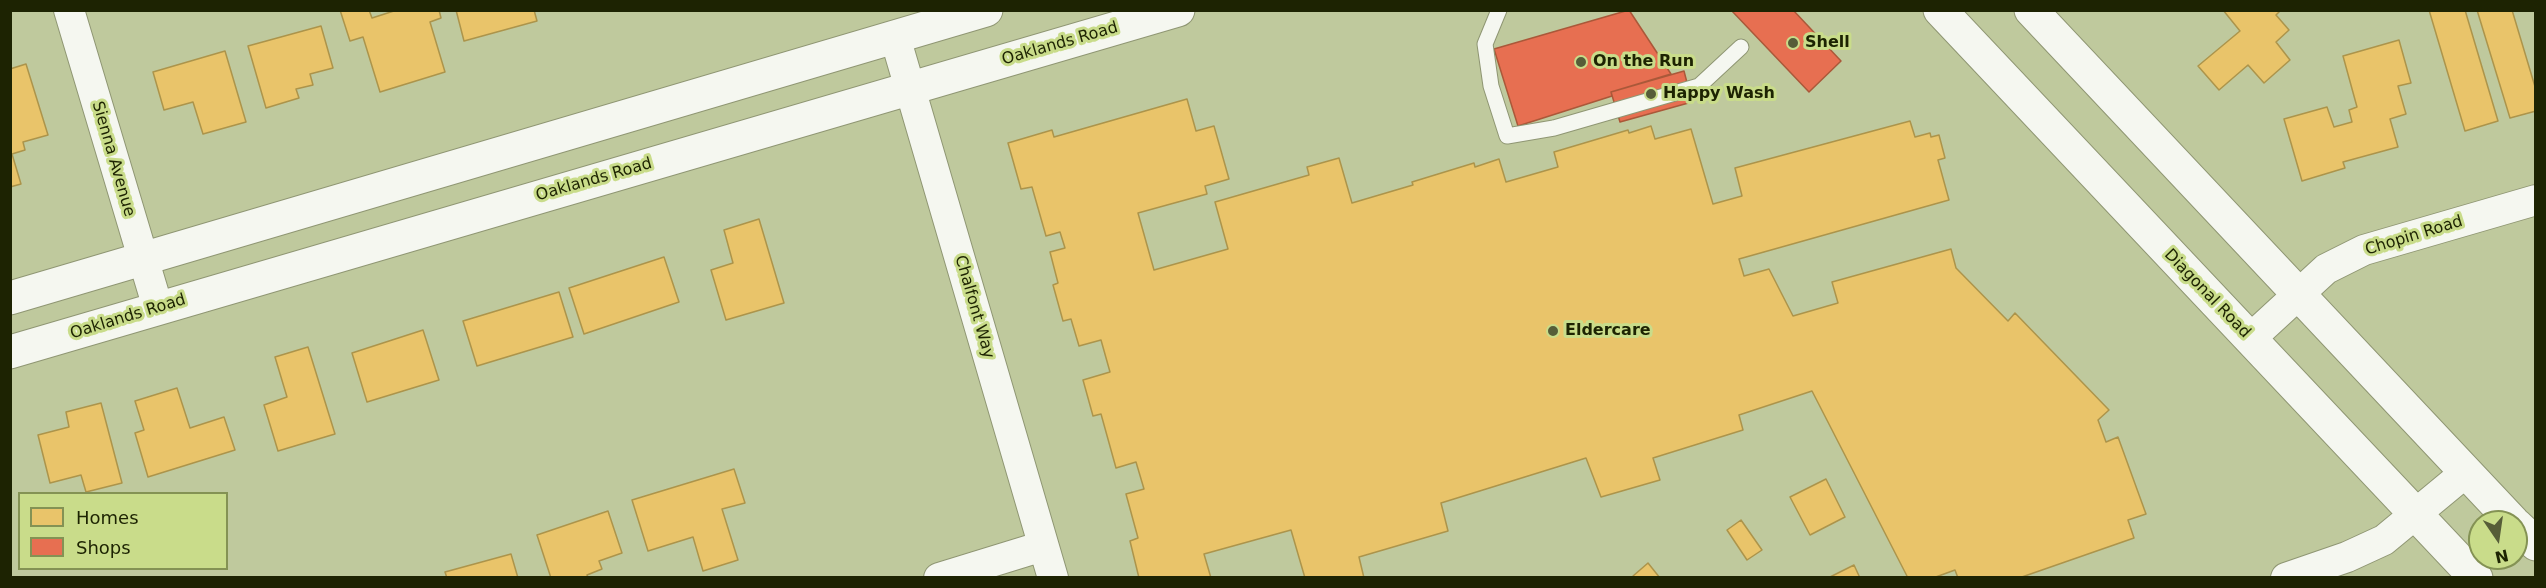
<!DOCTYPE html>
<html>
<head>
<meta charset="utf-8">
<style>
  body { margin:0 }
  #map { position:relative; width:2546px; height:588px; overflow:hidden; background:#bfc99d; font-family:"DejaVu Sans",sans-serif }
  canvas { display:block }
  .frame { position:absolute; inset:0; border:12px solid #1d2302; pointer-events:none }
  .legend { position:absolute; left:18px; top:492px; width:210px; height:78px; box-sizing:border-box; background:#c9dc8a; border:2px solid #849254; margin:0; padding:8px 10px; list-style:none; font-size:18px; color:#1d2302 }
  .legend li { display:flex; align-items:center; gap:12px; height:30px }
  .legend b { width:30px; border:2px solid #849254 }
  .north { position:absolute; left:2468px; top:510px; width:60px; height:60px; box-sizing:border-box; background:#c9dc8a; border:2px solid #849254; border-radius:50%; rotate:167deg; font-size:16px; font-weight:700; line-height:24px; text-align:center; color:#1d2302 }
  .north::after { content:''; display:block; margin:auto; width:21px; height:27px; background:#565d38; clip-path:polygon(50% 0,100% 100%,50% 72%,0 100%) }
</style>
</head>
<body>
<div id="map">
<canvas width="2546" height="588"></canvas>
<div class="frame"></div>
<ul class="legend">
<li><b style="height:16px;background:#e9c46a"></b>Homes</li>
<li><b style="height:16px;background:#e76f51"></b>Shops</li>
</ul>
<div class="north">N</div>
</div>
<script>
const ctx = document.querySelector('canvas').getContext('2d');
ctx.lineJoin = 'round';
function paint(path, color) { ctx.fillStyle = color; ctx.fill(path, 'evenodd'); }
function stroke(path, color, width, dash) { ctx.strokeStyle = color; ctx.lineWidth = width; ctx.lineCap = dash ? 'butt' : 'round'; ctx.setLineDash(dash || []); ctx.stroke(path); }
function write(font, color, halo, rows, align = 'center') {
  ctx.font = font + ' "DejaVu Sans",sans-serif'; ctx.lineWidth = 6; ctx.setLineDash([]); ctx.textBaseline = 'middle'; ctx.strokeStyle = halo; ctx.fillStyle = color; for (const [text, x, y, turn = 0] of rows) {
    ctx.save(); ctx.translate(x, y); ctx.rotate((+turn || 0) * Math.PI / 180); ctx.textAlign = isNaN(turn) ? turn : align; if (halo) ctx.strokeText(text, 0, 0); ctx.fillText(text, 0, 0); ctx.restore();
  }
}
const homes = new Path2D(`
  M340 10H369L372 18 397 10H439L441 18 430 22 445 72 380 92 363 37 350 41Z
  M456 10H534L537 21 464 41Z
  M2223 10H2281L2276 15 2289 30 2276 42 2290 60 2264 83 2248 65 2219 90 2198 66 2240 31Z
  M2429 10H2465L2498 121 2465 131Z
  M2477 10H2512L2536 90V111L2510 118Z
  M321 26 333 68 310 74 313 85 296 89 299 98 266 108 248 46Z
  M2399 40 2411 83 2398 86 2406 114 2390 119 2398 147 2343 162 2345 168 2302 181 2284 119 2327 107 2334 127 2352 122 2349 110 2357 107 2343 56Z
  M225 51 246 122 203 134 193 102 164 110 153 72Z
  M26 64 48 135 23 142 25 150 12 154 21 184 10 187V69Z
  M1187 99 1196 131 1214 126 1229 179 1205 186 1207 194 1138 213 1154 270 1228 249 1215 202 1309 175 1307 167 1339 158 1352 203 1413 185 1412 182 1474 163 1475 167 1499 159 1506 182 1558 167 1554 152 1628 130 1629 133 1651 126 1655 139 1691 129 1713 204 1742 196 1735 168 1910 121 1915 137 1930 133 1931 137 1939 135 1945 158 1938 160 1949 200 1739 259 1744 276 1769 269 1793 316 1838 303 1832 282 1951 249 1956 268 2008 321 2015 313 2109 410 2098 420 2106 442 2118 437 2146 514 2128 520 2134 538 2019 578H1958L1955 570 1933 578H1908L1812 391 1739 415 1743 430 1653 458 1660 480 1601 497 1586 458 1441 503 1448 531 1359 557 1364 578H1305L1291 530 1204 554 1211 578H1139L1130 541 1138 538 1126 494 1144 489 1136 462 1116 468 1101 414 1093 416 1083 380 1110 372 1101 340 1079 346 1071 319 1063 321 1053 285 1058 283 1050 252 1065 248 1060 232 1046 236 1032 187 1021 189 1008 143 1052 130 1054 137Z
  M759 219 784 303 726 320 711 270 733 263 724 230Z
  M664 257 679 302 584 334 569 288Z
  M559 292 573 337 477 366 463 321Z
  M423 330 439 380 367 402 352 353Z
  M308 347 335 434 278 451 264 405 287 397 275 357Z
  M177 388 190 428 224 417 235 450 148 477 135 433 144 430 135 401Z
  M101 403 122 483 86 492 81 475 50 483 38 435 69 427 66 412Z
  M734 469 745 503 722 509 738 560 703 571 693 537 648 551 632 500Z
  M1826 479 1845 517 1810 535 1790 497Z
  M608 511 622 553 599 561 602 569 587 575 588 578H551L537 535Z
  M1741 520 1762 550 1747 560 1727 530Z
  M511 554 518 578H447L445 572Z
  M1648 563 1660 578H1634L1633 576Z
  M1854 565 1860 578H1828Z`);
const shops = new Path2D(`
  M1629 10 1671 74 1611 92 1612 96 1518 126 1494 49Z
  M1731 10H1793L1841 61 1809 92Z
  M1684 71 1692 102 1620 122 1611 92Z`);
const service = new Path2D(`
  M1499 10 1485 44 1491 86 1507 136 1554 128 1699 86 1741 47`);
const minor = new Path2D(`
  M69 10 158 308
  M895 37 1053 578
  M2250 339 2326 269 2364 250 2536 200
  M939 578 1043 546
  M2286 578 2347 557 2384 540 2465 473`);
const secondary = new Path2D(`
  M1940 10 2476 578
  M2031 10 2513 522
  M10 298 986 10
  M10 352 1178 10
  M2516 525 2536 544`);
const markers = [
  [1793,43,6,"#565d38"],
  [1581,62,6,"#565d38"],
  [1651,94,6,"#565d38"],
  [1553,331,6,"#565d38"]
];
const poiNames = [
  ["Shell",1805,43],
  ["On the Run",1593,62],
  ["Happy Wash",1663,94],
  ["Eldercare",1565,331]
];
const streetNames = [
  ["Oaklands Road",1060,44,-16],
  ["Sienna Avenue",113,159,74],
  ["Oaklands Road",594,180,-16],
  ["Chopin Road",2414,236,-17],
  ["Diagonal Road",2207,294,46],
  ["Chalfont Way",974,307,74],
  ["Oaklands Road",128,317,-17]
];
paint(homes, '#e9c46a');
stroke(homes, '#ac944b', 1.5);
paint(shops, '#e76f51');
stroke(shops, '#aa5839', 1.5);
stroke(service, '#8f9673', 17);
stroke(minor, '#8f9673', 32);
stroke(secondary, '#8f9673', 35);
stroke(service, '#f5f7f0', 15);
stroke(minor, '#f5f7f0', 30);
stroke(secondary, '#f5f7f0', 33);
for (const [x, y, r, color] of markers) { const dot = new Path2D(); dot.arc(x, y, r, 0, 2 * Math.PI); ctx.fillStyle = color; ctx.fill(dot); stroke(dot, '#c9dc8a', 2); }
write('bold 16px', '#1d2302', '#c9dc8a', poiNames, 'left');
write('16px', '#1d2302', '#c9dc8a', streetNames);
</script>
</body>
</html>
